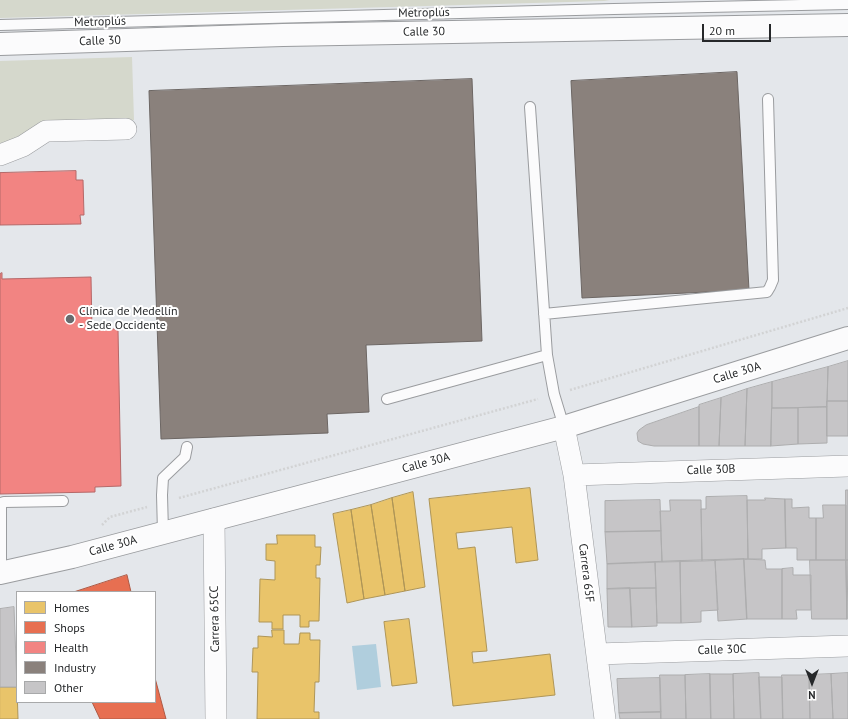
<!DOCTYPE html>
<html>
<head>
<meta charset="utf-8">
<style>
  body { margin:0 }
  #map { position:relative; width:848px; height:719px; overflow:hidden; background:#e4e7eb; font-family:"PT Sans",sans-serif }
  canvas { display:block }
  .legend { position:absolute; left:16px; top:591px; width:140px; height:112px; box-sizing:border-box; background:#fff; border:1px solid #a8a9aa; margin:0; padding:5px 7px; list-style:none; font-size:12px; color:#26282a }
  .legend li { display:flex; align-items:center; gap:8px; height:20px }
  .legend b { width:20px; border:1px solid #a8a9aa }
  .north { position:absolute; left:792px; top:663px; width:40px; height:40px; -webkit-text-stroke:3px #fff; paint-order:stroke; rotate:180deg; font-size:11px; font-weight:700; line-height:16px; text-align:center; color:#26282a }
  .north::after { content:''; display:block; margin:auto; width:14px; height:18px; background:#26282a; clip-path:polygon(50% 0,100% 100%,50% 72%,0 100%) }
  .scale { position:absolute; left:702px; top:24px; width:69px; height:18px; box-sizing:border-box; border:2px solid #26282a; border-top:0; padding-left:5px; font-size:12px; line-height:14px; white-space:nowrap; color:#26282a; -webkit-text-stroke:3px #fff; paint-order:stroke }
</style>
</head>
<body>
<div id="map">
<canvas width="848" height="719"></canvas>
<ul class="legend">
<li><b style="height:11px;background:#e9c46a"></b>Homes</li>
<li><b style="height:11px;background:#e76f51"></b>Shops</li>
<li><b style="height:11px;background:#f28482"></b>Health</li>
<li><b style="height:11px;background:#8a817c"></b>Industry</li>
<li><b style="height:11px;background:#c6c5c7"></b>Other</li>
</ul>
<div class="north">N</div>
<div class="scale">20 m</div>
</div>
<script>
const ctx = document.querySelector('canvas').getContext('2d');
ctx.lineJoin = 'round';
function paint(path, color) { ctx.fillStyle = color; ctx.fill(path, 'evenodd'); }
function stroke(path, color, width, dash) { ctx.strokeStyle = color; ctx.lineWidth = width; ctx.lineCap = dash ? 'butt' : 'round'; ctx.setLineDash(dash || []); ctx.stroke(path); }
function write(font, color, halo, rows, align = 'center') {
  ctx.font = font + ' "PT Sans",sans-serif'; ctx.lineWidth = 4; ctx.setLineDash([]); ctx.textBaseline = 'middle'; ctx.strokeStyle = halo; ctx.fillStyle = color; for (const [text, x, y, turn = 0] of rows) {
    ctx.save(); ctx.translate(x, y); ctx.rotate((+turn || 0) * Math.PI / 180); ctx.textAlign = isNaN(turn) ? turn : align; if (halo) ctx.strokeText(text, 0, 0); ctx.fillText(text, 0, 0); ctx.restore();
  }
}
const green = new Path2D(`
  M0 0H610L604 1 0 18Z
  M132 57 134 120 45 123 39 127 0 145V61Z`);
const water = new Path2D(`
  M376 644 381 687 357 690 352 646Z`);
const homes = new Path2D(`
  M530 488 538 560 516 563 512 527 456 533 458 549 475 547 487 651 472 652 473 663 550 654 555 695 453 706 429 499Z
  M413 492 425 587 405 591 392 498Z
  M392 498 405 591 385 595 371 505Z
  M371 505 385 595 364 599 351 510Z
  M351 510 364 599 347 603 333 514Z
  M277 535H315V547H321L320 565H316V578H320L319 621H309V627H300V615H283V629H272V622H259L260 579 275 580V561L266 560V544H277Z
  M409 619 417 683 392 686 384 622Z
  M272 630H284V644H299L300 633H310V640H320L319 682H315L314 712H319V719H257L258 672H252L253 648H258V636L272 637Z
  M0 687H17L18 719H0Z`);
const shops = new Path2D(`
  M127 575 131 592H74Z
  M155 678 166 719H100L92 702H155Z`);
const health = new Path2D(`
  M76 171V180H83L84 215H80L81 224 0 225V173Z
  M2 273V279L91 277 92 329H118L121 486 95 487V492L0 494V274Z`);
const industry = new Path2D(`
  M737 72 749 290 582 298 571 81Z
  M472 79 482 341 366 345 369 412 327 414 328 433 161 439 149 91Z`);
const building = new Path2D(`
  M848 361V401H827L828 367Z
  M828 367 827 407 772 408V382Z
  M772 382 771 446H745L747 389Z
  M747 389 745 446H719L721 398Z
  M721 398 719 446H699V405Z
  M827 401H848V436H827Z
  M699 407V446H654L643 444 638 441 637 433 639 430 646 425Z
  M827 407V443L798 444V408Z
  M772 408H798V444L771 446Z
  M846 490H848V560H846Z
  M747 496 748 559 702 561 701 509H706V497Z
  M765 498 785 499 786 548 762 549V559H748L747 500H765Z
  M785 499H792V508L809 507V518H816V560H797V548H786Z
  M660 500 661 531 605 532V501Z
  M670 500H701L702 561 662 562 660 511H670Z
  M823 505H846V560H816V518H823Z
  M661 531 662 562 607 564 605 532Z
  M744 559 747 619 718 621 715 560Z
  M744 559 765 560 766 569H782V619H747Z
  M715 560 718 610 701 611V622L681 623 680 561Z
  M810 560H846L847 619H812Z
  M846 560H848L847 619Z
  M680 561 681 623H657L655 562Z
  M655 562 656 588 607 589V564Z
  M793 568V575H811V610H796L797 619H782V569Z
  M630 588 632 627H608L607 589Z
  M630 588H656L657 626 632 627Z
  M14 607 17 687H0V609Z
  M759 673 761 719H734L733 674Z
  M848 673V719H833L831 674Z
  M710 674 711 719H686L685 675Z
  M710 674H733L734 719H711Z
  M831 674 833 719H810L809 675Z
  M660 675H685L686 719H661Z
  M782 675H809L810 719H783Z
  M759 677H782L783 719H761Z
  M660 678 661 712 619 713 617 679Z
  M661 712V719H620L619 713Z`);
const path = new Path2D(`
  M570 390 848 308
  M179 498 538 399
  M102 525 110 517 147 507`);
const lane = new Path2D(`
  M0 25 614 9 848 4
  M530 107 547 355 554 394 564 427
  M544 314 767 292 770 287 773 280 768 99
  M387 399 547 355
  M163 532 162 495 163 478 185 457 187 447
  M1 573V503L4 502 63 501`);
const street = new Path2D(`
  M0 155 23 146 46 131 126 129
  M564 427 574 475 605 719
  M574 475 848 466
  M214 519 216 719
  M597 654 848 646`);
const secondary = new Path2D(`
  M0 44 283 35 848 25
  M0 573 72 557 564 427 848 338`);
const markers = [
  [70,319,5,"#686b6e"]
];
const streetNames = [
  ["Metroplús",424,13,-1],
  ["Metroplús",100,22,-2],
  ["Calle 30",424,32,-1],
  ["Calle 30",100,41,-2],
  ["Calle 30A",737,373,-17],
  ["Calle 30A",426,463,-15],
  ["Calle 30B",711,470,-2],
  ["Calle 30A",113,546,-15],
  ["Carrera 65F",586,573,83],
  ["Carrera 65CC",215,619,-91],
  ["Calle 30C",722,650,-2]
];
const poiNames = [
  ["Clínica de Medellín",79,312],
  ["- Sede Occidente",79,326]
];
paint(green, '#d5d8cc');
paint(water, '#b0cedd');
paint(homes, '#e9c46a');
stroke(homes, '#ae9557', 1);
paint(shops, '#e76f51');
stroke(shops, '#ad5a45', 1);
paint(health, '#f28482');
stroke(health, '#b56868', 1);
paint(industry, '#8a817c');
stroke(industry, '#6c6663', 1);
paint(building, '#c6c5c7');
stroke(building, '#adadae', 1);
stroke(lane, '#9a9c9f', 12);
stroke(street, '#9a9c9f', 22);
stroke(secondary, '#9a9c9f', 24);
stroke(path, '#d2d3d4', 2.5, [2, 2]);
stroke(lane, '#fbfbfc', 10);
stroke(street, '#fbfbfc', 21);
stroke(secondary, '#fbfbfc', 22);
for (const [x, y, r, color] of markers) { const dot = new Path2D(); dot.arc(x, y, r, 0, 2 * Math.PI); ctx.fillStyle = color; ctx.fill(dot); stroke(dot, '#fff', 1.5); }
write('12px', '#26282a', '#fff', streetNames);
write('12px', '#26282a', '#fff', poiNames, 'left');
</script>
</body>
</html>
